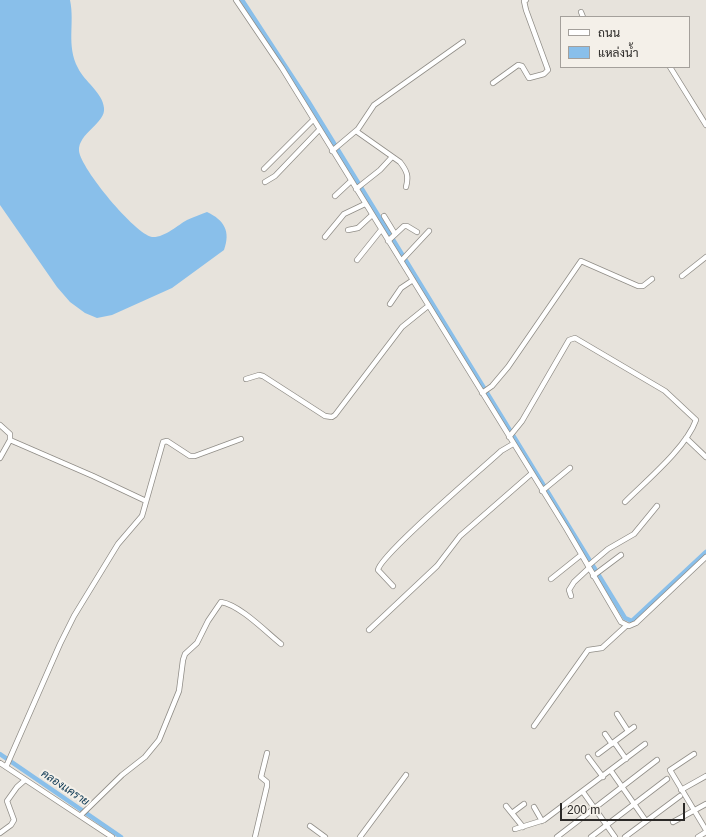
<!DOCTYPE html>
<html>
<head>
<meta charset="utf-8">
<style>
  body { margin:0 }
  #map { position:relative; width:706px; height:837px; overflow:hidden; background:#e7e3dc; font-family:Helvetica,Sarabun,sans-serif }
  canvas { display:block }
  .legend { position:absolute; left:560px; top:16px; width:130px; height:52px; box-sizing:border-box; background:#f4f0e9; border:1px solid #a4a09b; margin:0; padding:5px 7px; list-style:none; font-size:12px; color:#2b2927 }
  .legend li { display:flex; align-items:center; gap:8px; height:20px }
  .legend b { width:20px; border:1px solid #a4a09b }
  .scale { position:absolute; left:560px; top:803px; width:125px; height:18px; box-sizing:border-box; border:2px solid #2b2927; border-top:0; padding-left:5px; font-size:12px; line-height:14px; white-space:nowrap; color:#2b2927; -webkit-text-stroke:3px #f4f0e9; paint-order:stroke }
</style>
</head>
<body>
<div id="map">
<canvas width="706" height="837"></canvas>
<ul class="legend">
<li><b style="height:5px;background:#fff"></b>ถนน</li>
<li><b style="height:11px;background:#89bfea"></b>แหล่งน้ำ</li>
</ul>
<div class="scale">200 m</div>
</div>
<script>
const ctx = document.querySelector('canvas').getContext('2d');
ctx.lineJoin = 'round';
function paint(path, color) { ctx.fillStyle = color; ctx.fill(path, 'evenodd'); }
function stroke(path, color, width, dash) { ctx.strokeStyle = color; ctx.lineWidth = width; ctx.lineCap = dash ? 'butt' : 'round'; ctx.setLineDash(dash || []); ctx.stroke(path); }
function write(font, color, halo, rows, align = 'center') {
  ctx.font = font + ' Helvetica,Sarabun,sans-serif'; ctx.lineWidth = 4; ctx.setLineDash([]); ctx.textBaseline = 'middle'; ctx.strokeStyle = halo; ctx.fillStyle = color; for (const [text, x, y, turn = 0] of rows) {
    ctx.save(); ctx.translate(x, y); ctx.rotate((+turn || 0) * Math.PI / 180); ctx.textAlign = isNaN(turn) ? turn : align; if (halo) ctx.strokeText(text, 0, 0); ctx.fillText(text, 0, 0); ctx.restore();
  }
}
const water = new Path2D(`
  M0 0H70C75 24 66 45 78 68 84 81 103 93 104 108 106 123 78 133 79 151 81 169 135 234 152 237 164 238 178 225 187 220 194 217 201 214 207 212 224 220 231 231 224 250L172 288 112 315 97 318 85 313 70 302 57 287 0 205Z`);
const canal = new Path2D(`
  M242 0 308 101 625 618 632 621 706 552
  M0 754 121 837`);
const minor = new Path2D(`
  M236 0 282 68 566 528 621 622 629 626 636 623 706 557
  M581 12 583 17
  M670 67 706 125
  M493 83 518 65 522 66 529 78 544 74 548 70 526 10 524 1 526 0
  M356 131 400 162C407 171 409 176 406 187
  M332 151 358 129 374 105 463 42
  M264 169 313 120
  M265 182 275 176 319 130
  M356 189 380 170 392 157
  M335 196 351 181
  M384 216 395 234
  M348 230 358 228 372 215
  M325 237 344 214 365 204
  M388 241 404 226H407L417 232
  M357 260 381 230
  M401 261 429 231
  M682 276 706 257
  M390 304 401 288 413 280
  M246 379 259 375 263 376 325 416 332 417 335 415 402 327 428 306
  M482 393 492 386 508 367 581 261 638 286H643L652 279
  M0 425 10 434V440L0 458
  M509 437 522 421 569 340 575 338 665 391 696 420C686 448 646 481 625 502
  M686 438 706 457
  M10 440 93 476 146 501
  M542 491 570 468
  M588 566 608 549 634 534 657 506
  M593 576 621 555
  M551 579 581 555
  M393 586 378 570C380 555 483 468 501 451L513 444
  M571 596 569 590 574 582 589 568
  M369 630 437 566 460 536 531 474
  M617 714 628 731
  M534 726 588 650 602 648 626 626
  M605 734 612 744
  M614 742 626 759
  M598 754 634 727
  M694 754 670 770 706 830
  M588 757 603 777
  M0 763 112 837
  M6 767 60 644 74 616 118 544 142 516 163 442 167 441 190 456H195L241 439
  M611 771 646 821
  M681 790 706 776
  M583 792 615 837
  M506 806 523 827
  M534 807 542 821
  M512 813 524 804
  M80 816 122 775 145 757 159 740 179 691 183 660 185 654 197 643 208 621 221 602C240 605 266 632 281 644
  M673 822 706 804
  M310 826 325 837
  M515 829 544 820 645 744
  M0 833 11 825 14 820 7 801 17 787 25 780
  M255 837 267 786V782L261 777 267 753
  M360 837 406 775
  M557 837 657 760
  M591 837 667 779
  M625 837 680 796
  M698 837 706 832`);
const waterNames = [
  ["คลองเเคราย",65,788,34]
];
paint(water, '#89bfea');
stroke(canal, '#89bfea', 4.5);
stroke(minor, '#908d87', 6);
stroke(minor, '#fff', 4.5);
write('italic 11px', '#083450', '#f4f0e9', waterNames);
</script>
</body>
</html>
